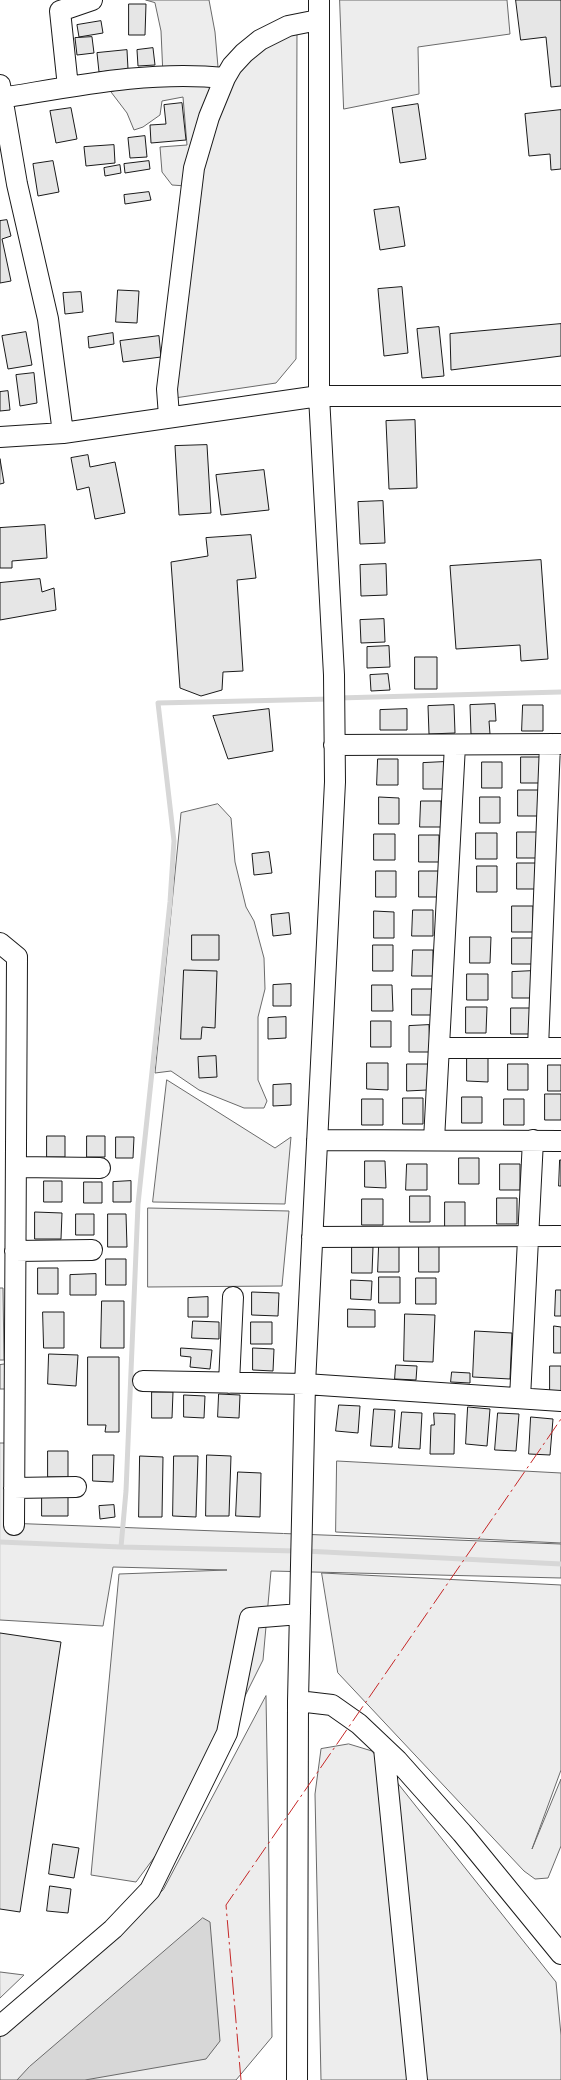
<!DOCTYPE html>
<html>
<head>
<meta charset="utf-8">
<style>
  body { margin:0 }
  canvas { display:block; background:#fff }
</style>
</head>
<body>
<canvas width="561" height="2080"></canvas>
<script>
const ctx = document.querySelector('canvas').getContext('2d');
ctx.lineJoin = 'round';
function paint(path, color) { ctx.fillStyle = color; ctx.fill(path, 'evenodd'); }
function stroke(path, color, width, dash) { ctx.strokeStyle = color; ctx.lineWidth = width; ctx.lineCap = dash ? 'butt' : 'round'; ctx.setLineDash(dash || []); ctx.stroke(path); }
const built = new Path2D(`
  M146 0H209L215 32 218 67 186 186 172 185 162 172 160 147 187 145 183 97 162 101 160 115 143 127 134 130 127 113 111 92 149 77 163 76 161 31 155 3Z
  M340 0H507L510 34 418 47 419 94 344 109Z
  M297 28 296 359 276 383 168 399 191 188 232 66Z
  M218 804 231 818 235 862 246 907 254 921 264 958 265 989 258 1017V1080L267 1101 264 1108H244L199 1090 171 1071 155 1073 181 813Z
  M167 1080 275 1148 291 1137 285 1204 153 1202Z
  M148 1208 289 1211 282 1286 148 1287Z
  M0 1288H3L4 1360H0Z
  M7 1364V1389H0V1365Z
  M0 1443H14L6 1523 561 1544V1578L271 1571 263 1660 221 1744 156 1855 136 1882 91 1875 119 1574 227 1570 113 1567 103 1626 0 1620Z
  M337 1461 561 1473V1543L336 1532Z
  M322 1573 561 1585V1770L532 1849 561 1779V1846L548 1878 535 1879 524 1871 338 1673Z
  M266 1696 272 2037 236 2080H0V2037L163 1890Z
  M349 1744 372 1751 556 1982 561 2035V2080H321L315 1794 321 1749Z
  M0 1972 24 1975 0 1998Z`);
const water = new Path2D(`
  M203 1918 210 1922 220 2041 206 2059 85 2080H17L29 2067Z`);
const stream = new Path2D(`
  M338 698 561 692
  M0 1542 121 1547 297 1551
  M121 1547 126 1491 138 1204 170 902 174 841 158 703 330 699
  M305 1551 561 1564`);
const building = new Path2D(`
  M516 0H561V86L551 87 546 37 521 40Z
  M129 4H146L145 35H129Z
  M101 21 103 33 79 37 77 25Z
  M92 37 94 53 77 55 75 38Z
  M153 48 155 65 138 66 137 50Z
  M127 50 128 69 99 72 97 53Z
  M182 103 186 140 151 143 150 125 166 124 164 105Z
  M418 104 426 159 400 163 392 108Z
  M71 108 77 139 56 143 50 111Z
  M561 110V169L551 170 550 154 529 156 525 114Z
  M145 136 147 157 130 158 128 138Z
  M114 145 115 163 86 166 84 147Z
  M53 161 59 192 38 196 33 164Z
  M149 161 150 169 125 173 124 164Z
  M120 165 121 173 105 176 104 168Z
  M149 192 151 200 125 204 124 195Z
  M399 207 405 246 380 250 374 210Z
  M7 220 11 236 2 239 11 281 0 283V221Z
  M402 287 408 353 384 356 378 289Z
  M118 290 139 291 137 323 116 322Z
  M81 292 83 312 65 314 63 293Z
  M561 324V356L451 370 450 334Z
  M439 327 444 376 422 378 417 329Z
  M26 332 32 365 8 369 2 336Z
  M113 333 114 344 89 348 88 337Z
  M159 336 161 357 123 362 120 341Z
  M34 373 37 403 20 406 16 375Z
  M8 391 10 410 0 411V392Z
  M415 420 417 488 389 489 386 421Z
  M207 445 211 513 179 515 175 446Z
  M88 455 90 467 115 462 125 513 95 519 89 487 77 490 71 458Z
  M0 459 4 483 0 484Z
  M264 470 269 510 221 515 216 475Z
  M383 501 385 543 360 544 358 502Z
  M45 525 47 558 12 561V568H0V528Z
  M251 535 256 578 237 580 243 671 223 672 222 690 201 696 180 688 171 562 208 556 206 538Z
  M541 560 548 659 521 661 520 645 456 649 450 566Z
  M386 564 387 595 361 596 360 565Z
  M40 579 42 592 54 588 56 610 0 620V583Z
  M384 619 385 642 361 643 360 620Z
  M389 646 390 667 367 668V647Z
  M415 657H437V689H415Z
  M388 674 390 690 371 691 370 675Z
  M495 704 496 721H489L490 734H471L470 705Z
  M454 705 455 733 429 734 428 706Z
  M523 705H543V731H522Z
  M269 709 273 751 228 759 213 716Z
  M407 709V730H380V710Z
  M521 757H542V783H521Z
  M378 759H398V785H377Z
  M444 762 443 789H423V763Z
  M482 762H502V788H482Z
  M518 790H539V816H518Z
  M379 797 399 798V824H379Z
  M480 797H500V823H480Z
  M421 801H441V827H420Z
  M517 832H537V858H517Z
  M476 833H497V859H476Z
  M374 834H395V860H374Z
  M419 835H439V862H419Z
  M269 852 272 873 254 875 252 854Z
  M517 863H537V889H517Z
  M477 866H497V892H477Z
  M376 871H396V897H376Z
  M419 871H439V897H419Z
  M512 906H533V932H512Z
  M413 910H433V936H412Z
  M374 911 394 912V938H374Z
  M289 913 291 934 273 936 271 915Z
  M192 935H219V960H192Z
  M470 937H491L490 963H470Z
  M512 938H533L532 964H512Z
  M373 945H393V971H373Z
  M413 950H433V976H412Z
  M184 970 217 971 215 1028 202 1027 201 1039H181Z
  M533 971V998H512V972Z
  M467 974H488V1000H467Z
  M291 984V1006H273V985Z
  M372 985H392L393 1011H372Z
  M412 989H432V1015H412Z
  M466 1007H487L486 1033H466Z
  M511 1008H531V1034H511Z
  M286 1017V1038L268 1039V1018Z
  M371 1021H391V1047H371Z
  M429 1025 430 1052H409V1026Z
  M467 1055H488V1082L467 1081Z
  M216 1056 217 1077 199 1078 198 1057Z
  M367 1063H388V1090L367 1089Z
  M407 1064H428L427 1090 407 1091Z
  M508 1064H528V1090H508Z
  M548 1065H561V1091H548Z
  M291 1084V1105L273 1106V1085Z
  M545 1094H561V1120H545Z
  M462 1097H482V1123H462Z
  M403 1098H423V1124H403Z
  M362 1099H383V1125H362Z
  M504 1099H524V1125H504Z
  M47 1136H65V1157H47Z
  M87 1136H105V1157H87Z
  M116 1137H134L133 1158H116Z
  M459 1158H479V1184H459Z
  M560 1160H561V1186H559Z
  M365 1161H385L386 1188 365 1187Z
  M407 1164H427V1190H406Z
  M500 1164H520V1190H500Z
  M44 1181H62V1202H44Z
  M131 1181V1202H113V1182Z
  M84 1182H102V1203H84Z
  M410 1196H430V1222H410Z
  M497 1198H517V1224H497Z
  M362 1199H383V1225H362Z
  M445 1202H465V1228H445Z
  M35 1212 62 1213 61 1239H35Z
  M76 1214H94V1235H76Z
  M108 1214H126L127 1247H108Z
  M379 1246H399V1272H378Z
  M419 1246H439V1272H419Z
  M352 1247H373L372 1273H352Z
  M106 1259H126V1285H106Z
  M38 1268H58V1294H38Z
  M96 1274V1295H70V1275Z
  M379 1277H400V1303H379Z
  M416 1278H436V1304H416Z
  M351 1280 372 1281 371 1300 351 1299Z
  M556 1290H561V1316H555Z
  M252 1292 279 1293 278 1316 252 1315Z
  M208 1297V1317H188V1298Z
  M102 1301H124V1348H101Z
  M348 1309 375 1310V1327H348Z
  M43 1312H64V1348H44Z
  M405 1314 435 1315 433 1362 404 1361Z
  M193 1321 219 1322V1339L192 1338Z
  M251 1322H272V1344H251Z
  M554 1326 561 1327V1353H554Z
  M475 1331 512 1333 510 1379 473 1377Z
  M181 1348 212 1350 210 1369 190 1367 191 1357 181 1356Z
  M253 1348 274 1349 273 1371 253 1370Z
  M49 1354 78 1355 76 1386 48 1384Z
  M88 1357H119V1432H105L106 1425H88Z
  M396 1365 417 1366 416 1380 395 1379Z
  M550 1366H561V1392H550Z
  M452 1372 470 1373V1383L451 1382Z
  M152 1392H173L172 1418H152Z
  M219 1394 240 1395 239 1418 218 1417Z
  M184 1395 205 1396 204 1418 184 1417Z
  M339 1405 360 1406 358 1433 336 1431Z
  M468 1407 490 1409 487 1446 466 1444Z
  M374 1409 395 1410 392 1447 371 1446Z
  M402 1412 422 1413 420 1449 399 1448Z
  M434 1413 455 1414 454 1454H430L431 1425H434Z
  M498 1413 519 1414 516 1451 495 1450Z
  M531 1417 553 1419 550 1455 529 1454Z
  M48 1451H68V1477H48Z
  M93 1455H114L113 1482 93 1481Z
  M207 1455 231 1456 229 1516H206Z
  M140 1456 163 1457 162 1517H139Z
  M174 1456H198L196 1517 173 1516Z
  M238 1472 261 1473 260 1517 236 1516Z
  M42 1496H68V1516H42Z
  M114 1505 115 1517 100 1519 99 1506Z
  M0 1633 61 1642 20 1912 0 1909Z
  M53 1844 79 1848 74 1878 49 1874Z
  M50 1886 71 1889 68 1913 47 1911Z`);
const minor = new Path2D(`
  M0 85 17 184 48 319 63 433
  M68 87 60 11 92 0
  M2 98C76 86 150 70 225 78
  M169 416 167 389 194 168 209 117 225 78 232 66 244 53 260 40 288 26 318 20
  M0 437 63 433 319 396H561
  M334 745 561 744
  M0 943 17 957 14 1525
  M439 1048H561
  M538 1048 550 744
  M317 1140 561 1141
  M434 1140 455 745
  M16 1167 100 1168
  M312 1237 561 1236
  M15 1251 92 1250
  M143 1381 305 1384 561 1401
  M229 1383 233 1297
  M520 1398 533 1140
  M14 1488 76 1487
  M298 1701 332 1705 359 1724 397 1760 462 1833 561 1954
  M384 1748 417 2080
  M0 2026 113 1929 150 1890 227 1733 250 1618 300 1614
  M297 2080 298 1701 305 1384 335 782 334 675 319 396V0`);
const power = new Path2D(`
  M241 2080 226 1905 561 1419`);
paint(built, '#ededed');
stroke(built, '#6a6a6a', 1);
paint(water, '#d7d7d7');
stroke(water, '#6a6a6a', 1);
stroke(stream, '#d7d7d7', 5);
paint(building, '#e6e6e6');
stroke(building, '#1a1a1a', 1);
stroke(minor, '#1a1a1a', 22);
stroke(minor, '#fff', 20);
stroke(power, '#c62828', 1, [18, 4, 2.5, 4]);
</script>
</body>
</html>
